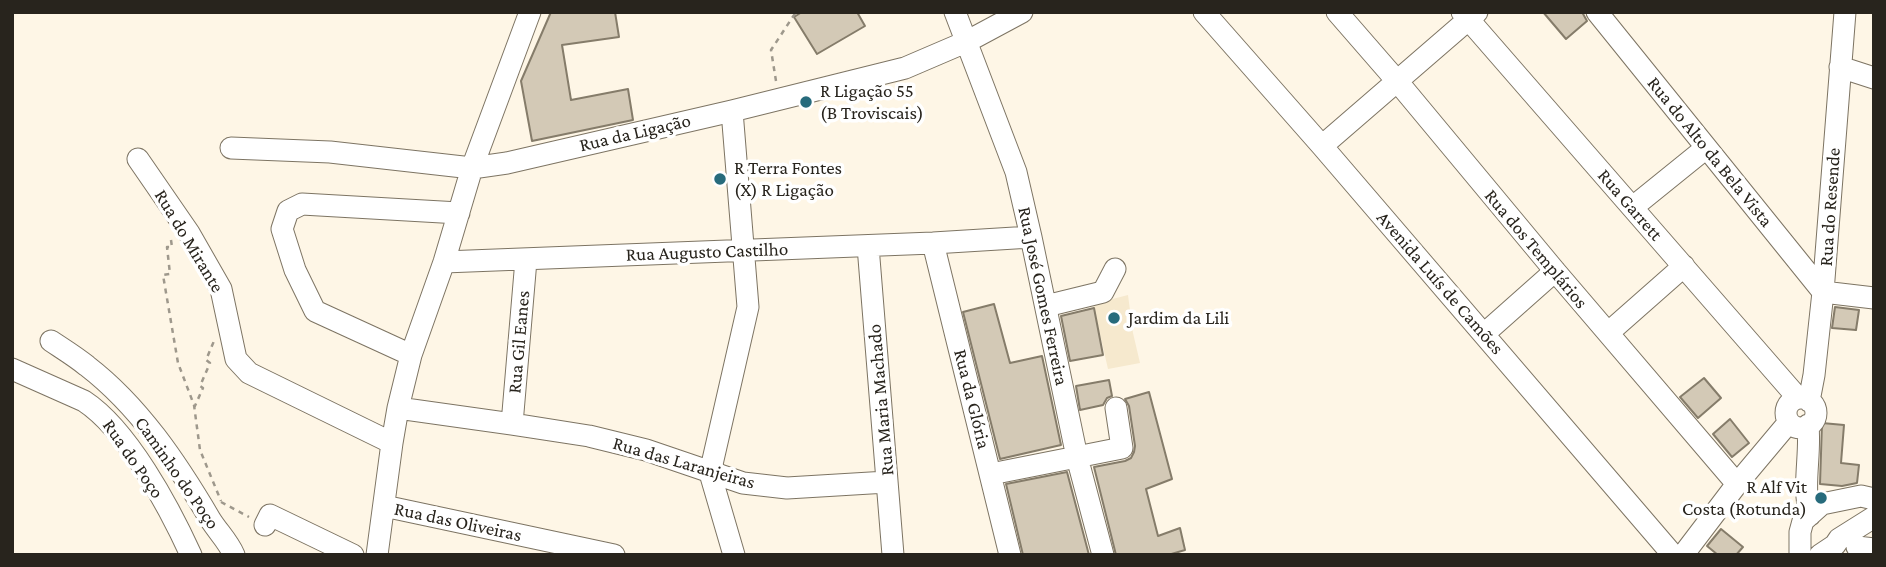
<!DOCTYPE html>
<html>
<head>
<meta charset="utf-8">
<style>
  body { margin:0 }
  #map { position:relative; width:1886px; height:567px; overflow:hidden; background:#fef6e6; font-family:"Crimson Pro",serif }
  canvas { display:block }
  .frame { position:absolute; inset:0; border:14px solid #28241d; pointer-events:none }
</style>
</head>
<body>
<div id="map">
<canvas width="1886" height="567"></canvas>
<div class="frame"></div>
</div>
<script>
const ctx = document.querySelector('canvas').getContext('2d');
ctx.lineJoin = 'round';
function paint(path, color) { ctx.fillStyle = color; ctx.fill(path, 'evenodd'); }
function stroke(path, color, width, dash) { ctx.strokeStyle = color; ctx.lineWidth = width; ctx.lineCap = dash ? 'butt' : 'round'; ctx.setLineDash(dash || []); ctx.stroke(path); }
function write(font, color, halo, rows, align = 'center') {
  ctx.font = font + ' "Crimson Pro",serif'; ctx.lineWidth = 7; ctx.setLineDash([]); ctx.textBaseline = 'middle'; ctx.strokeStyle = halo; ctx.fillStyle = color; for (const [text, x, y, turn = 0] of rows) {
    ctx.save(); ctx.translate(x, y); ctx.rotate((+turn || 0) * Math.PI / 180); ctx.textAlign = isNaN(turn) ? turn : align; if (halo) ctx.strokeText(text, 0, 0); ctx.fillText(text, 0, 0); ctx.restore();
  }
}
const built = new Path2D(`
  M1128 295 1133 333 1140 363 1108 369 1093 304Z`);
const building = new Path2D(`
  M551 12H615L619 37 562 45 571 100 628 89 633 120 532 141 521 81Z
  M802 12H857L865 26 817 54 794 17Z
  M1543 12H1582L1587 21 1566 39Z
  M994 304 1010 363 1042 356 1061 445 1000 459 963 312Z
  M1835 307 1859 310 1856 330 1832 328Z
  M1094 308 1103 355 1070 361 1061 316Z
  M1704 378 1721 398 1698 418 1680 397Z
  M1109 380 1112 396 1107 398 1103 405 1080 410 1076 386Z
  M1149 392 1172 479 1146 489 1158 536 1180 528 1185 550 1168 555H1116L1094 467 1125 461 1131 458 1134 452 1135 446 1129 406 1125 399Z
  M1730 419 1749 443 1732 457 1713 434Z
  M1822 423 1844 425 1841 463 1859 465 1857 483 1842 486 1820 484Z
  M1067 472 1089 555H1023L1006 484Z
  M1721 529 1743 547 1736 555H1718L1707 546Z`);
const path = new Path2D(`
  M776 81 771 50 796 12
  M171 240 172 247H167L170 274 163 275 178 363 194 405 200 450 221 501
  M194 408 203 388 200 386 210 363 206 360 214 341
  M221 502 249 517`);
const minor = new Path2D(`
  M955 12 1016 172 1031 237 1077 457 1103 555
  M1204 12 1322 146 1673 555
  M1337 12 1397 81 1555 271 1737 484
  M1462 12 1798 398
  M1597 12 1823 292 1874 298
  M1840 67 1874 78
  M732 111 748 307 710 473 734 555
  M1322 146 1477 12
  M231 148 330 152 472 168 507 163 732 111 905 68 968 41 1022 12
  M138 159 189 233 221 289 236 359 249 373 392 443
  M1633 207 1706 148
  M933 243 1010 555
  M868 246 893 555
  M444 262 933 243 1031 237
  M1046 306 1103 292 1115 269
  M1608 333 1684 266
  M1484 334 1555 271
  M51 341C63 349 76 357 87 366 139 406 177 463 210 519 218 532 228 541 234 555
  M411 355 315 311 295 270 282 229 288 211 302 204 459 213
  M12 369 84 401C128 430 169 507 191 555
  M1786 413a15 15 0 1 1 30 0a15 15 0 1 1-30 0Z
  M1809 401 1814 375 1823 292 1845 12
  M398 408 512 424 589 436 646 450 743 483 787 488 887 482
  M512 424 526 260
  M1808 425C1811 455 1802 486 1810 515
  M991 474 1122 448 1116 408
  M384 506 614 555
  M265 525 270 515 353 555
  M1857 547 1874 549
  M377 555 392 443 398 408 411 355 444 262 472 168 530 12
  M1683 555 1737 484 1789 422
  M1800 555V532L1803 521 1822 504 1861 496 1874 499
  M1820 555 1835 545 1839 539 1874 517`);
const markers = [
  [806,102,7,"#276b7c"],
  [720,179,7,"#276b7c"],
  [1114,318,7,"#276b7c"],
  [1821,498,7,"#276b7c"]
];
const poiNames = [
  ["R Ligação 55",820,91],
  ["(B Troviscais)",820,113],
  ["R Terra Fontes",734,168],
  ["(X) R Ligação",734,190],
  ["Jardim da Lili",1128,318],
  ["R Alf Vit",1807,487,"right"],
  ["Costa (Rotunda)",1807,509,"right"]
];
const streetNames = [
  ["Rua da Ligação",635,133,-13],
  ["Rua do Alto da Bela Vista",1710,152,51],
  ["Rua Garrett",1630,205,49],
  ["Rua do Resende",1830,207,-86],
  ["Rua do Mirante",189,241,59],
  ["Rua dos Templários",1536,249,50],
  ["Rua Augusto Castilho",707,252,-2],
  ["Avenida Luís de Camões",1440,283,49],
  ["Rua José Gomes Ferreira",1043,296,78],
  ["Rua Gil Eanes",519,342,-85],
  ["Rua da Glória",972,399,76],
  ["Rua Maria Machado",881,400,-95],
  ["Rua do Poço",133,459,55],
  ["Rua das Laranjeiras",684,463,16],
  ["Caminho do Poço",177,473,55],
  ["Rua das Oliveiras",458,522,12]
];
paint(built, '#f6e9ce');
paint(building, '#d3c9b6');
stroke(building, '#857c6a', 2);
stroke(minor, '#7d7463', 23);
stroke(path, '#9e988c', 2.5, [5, 5]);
stroke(minor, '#fff', 21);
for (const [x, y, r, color] of markers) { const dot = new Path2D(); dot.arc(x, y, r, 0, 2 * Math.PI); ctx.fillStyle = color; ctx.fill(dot); stroke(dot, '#fff', 2.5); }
write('19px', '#28241d', '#fff', poiNames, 'left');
write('19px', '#28241d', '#fff', streetNames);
</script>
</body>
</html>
